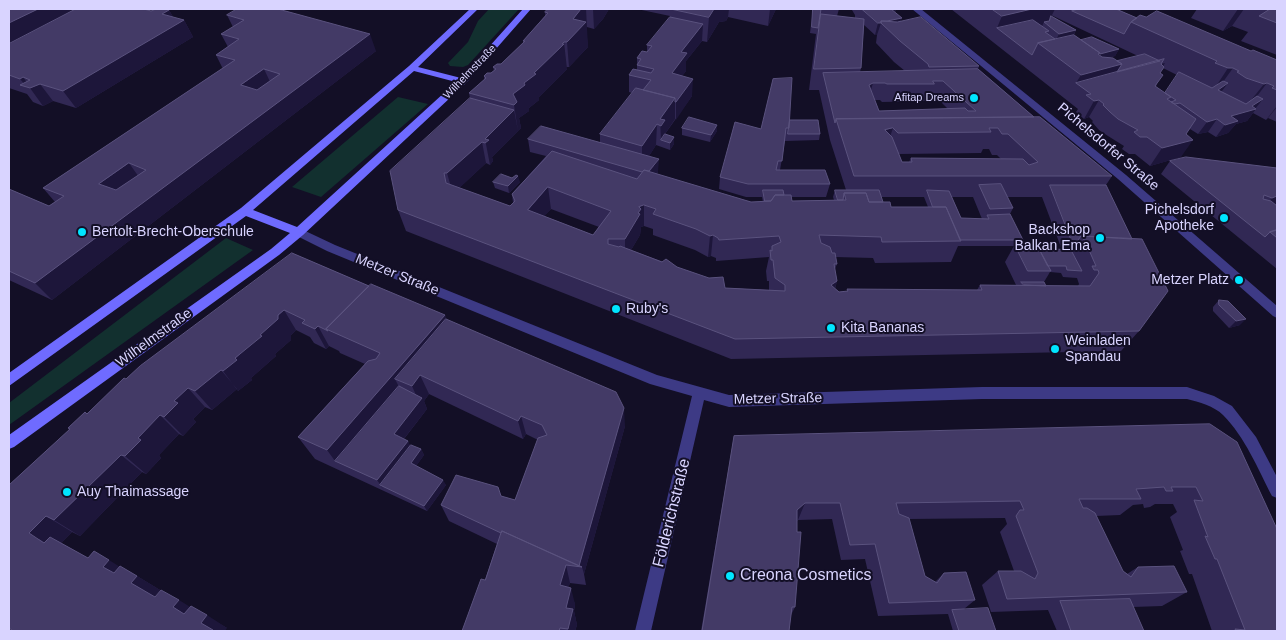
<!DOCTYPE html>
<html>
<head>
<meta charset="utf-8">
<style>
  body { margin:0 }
  #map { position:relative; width:1286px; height:640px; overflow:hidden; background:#130f26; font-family:Arial,sans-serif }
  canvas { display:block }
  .frame { position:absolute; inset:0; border:10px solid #d9d4ff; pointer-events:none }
</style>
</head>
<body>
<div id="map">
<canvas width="1286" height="640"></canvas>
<div class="frame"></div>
</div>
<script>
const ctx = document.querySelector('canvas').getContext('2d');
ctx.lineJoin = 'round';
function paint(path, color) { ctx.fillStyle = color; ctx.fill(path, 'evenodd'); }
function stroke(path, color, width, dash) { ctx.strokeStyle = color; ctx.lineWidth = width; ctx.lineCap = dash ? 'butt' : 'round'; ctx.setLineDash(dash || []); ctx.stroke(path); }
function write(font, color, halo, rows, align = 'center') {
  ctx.font = font + ' Arial,sans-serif'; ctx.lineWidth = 4; ctx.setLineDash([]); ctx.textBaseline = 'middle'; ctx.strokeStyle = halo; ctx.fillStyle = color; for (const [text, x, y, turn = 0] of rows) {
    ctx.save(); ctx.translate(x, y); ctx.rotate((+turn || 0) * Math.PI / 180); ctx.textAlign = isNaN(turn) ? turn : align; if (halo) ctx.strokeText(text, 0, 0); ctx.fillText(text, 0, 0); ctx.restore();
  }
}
const green = new Path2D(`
  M489 9H519L468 65 463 67 450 66 448 63 468 42 478 21Z
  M398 97 428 104 321 197 292 187Z
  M226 238 253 250 9 425V403Z`);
const minor = new Path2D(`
  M299 228 335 245 657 375 729 395 982 387H1187L1214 396 1232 406 1256 437 1277 477V498L1272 496C1258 469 1245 437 1223 415 1214 406 1199 402 1187 399H982L729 407 704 400 651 631H635L692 396 650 384 327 251 295 235 293 232Z`);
const tertiary = new Path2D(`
  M912 9H921L1126 175 1277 306V318L1273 316 1118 179Z`);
const secondary = new Path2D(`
  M470 9H478L418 67 461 78 523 9H531L466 83 303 235 279 255 14 447 9 449V435L271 249 290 233 246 216 9 386V373L241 208 409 66ZM414 71 456 82 297 227 253 210Z`);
const wall = new Path2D(`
  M9 9H147L148 10 151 11 169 10 173 17 184 20 193 37 76 108 53 101 43 106 33 102 27 94 9 88Z
  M548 9H609L603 19 594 29 587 27 586 28 588 47 569 67H566L567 69 539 97V100L529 108V111L519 118 521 128 492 157 493 161 490 165 486 163 459 188 510 206 513 203 512 194 546 156 530 152 528 139 600 142V134L632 93 629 92V75L637 70V58L647 52V45L670 17V16L637 9H776L768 26 728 17 726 21 719 22 707 42 702 41 686 61V71L682 76 692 96 665 134V135L674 137V144L670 150 656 145 649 156 658 172 657 174 751 202H763L762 197H746L719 189 720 177 761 129 790 120 820 134 819 140 785 141 780 170 830 184 826 197H791L792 201 834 200 833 197 835 190H846L830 140 819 90H809L816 34 810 33 813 9H896L895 13 901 22 979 66 978 69 1034 117 1112 176 1106 185 1139 331 1121 351 731 359 406 231 398 210 470 98 469 93 484 80V76L491 73 494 71 493 67 501 64 523 43V41L545 16V12ZM839 9 852 10 855 15V18L837 16ZM864 25 875 35H877L876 43 894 62 905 71 860 72 861 68ZM929 98H937L948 109 879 111 875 100H880L882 102 928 101ZM983 149H989L992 155H997L1001 159 911 158 909 162H902L899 154 981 153ZM881 197H924L928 207H891L883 202ZM952 197H973L982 219 961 218ZM1007 197H1042L1062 250 1039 248 1020 245 1023 240 1010 214 1013 208ZM551 209 599 227 593 235 544 216ZM644 226 653 229V235L695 250 708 257 711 256 716 258V261L769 257 766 271 767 281H769V290L725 288 677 267 631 250 640 235 641 227ZM958 246H1014L1005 262 1016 285H980L977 290 847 289V291L839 292 835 289 837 281 835 269 837 264 835 257 873 258 875 263 951 262ZM1050 272 1061 273 1063 277 1077 278 1079 284 1078 286H1046L1044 282Z
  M951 9H1116L1137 18 1251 51 1277 60V122L1268 118 1266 120 1253 113 1247 121 1236 124 1228 133 1216 137 1208 132 1198 134 1190 129 1186 134 1181 157 1150 166 1135 154H1129L1122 149 1124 146 1108 136 1099 130 1092 122 1093 121 1089 117 1084 119 1076 112 1078 109ZM1051 15 1138 56 1117 61 1108 58 1115 56 1119 49 1081 40 1074 35 1076 30 1051 16ZM1163 68 1177 75 1165 93 1156 87 1160 73Z
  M1197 9H1277V55L1241 41 1248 32 1232 26 1223 31 1191 18Z
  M227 15 376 51 52 300 9 280V189L49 206 55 202 43 188 223 69 216 55 228 47 221 34 233 27Z
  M682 128 717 131 710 142 682 135Z
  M1170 161 1277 168 1276 205 1277 206V269L1161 174Z
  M512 178 520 182 509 193 495 188 493 182Z
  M292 253 369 286 445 315 446 319 625 426 584 574 586 585 570 583 568 587 575 604 574 611 577 625 575 631H462L485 580 497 544 449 521 441 505 501 496 515 500 538 440 526 434 523 439 429 394 424 401 427 409 404 439 408 441 410 446 421 449 424 455 416 466 446 485 427 511 315 459 298 437 365 364 340 353 339 351 329 346 326 349 314 343 310 337 296 330 291 335V340L275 354 276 356 251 378 252 380 238 391 237 389 212 410 205 407 193 419 196 422 183 436 179 434 159 455 161 458 146 474 142 472 80 536 72 532 61 543 88 558 120 567 137 576 160 590 155 596 190 607 227 628 13 631 69 430 68 428Z
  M1219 300 1240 325 1229 328 1213 311V307Z
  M1210 424 1277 631H1212L1192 574H1189L1180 551 1183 550 1170 517 1177 512 1173 504H1155L1150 507 1144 508 1143 504 1133 505 1120 515 1096 516 1123 571 1127 574 1138 567 1187 592 1162 606 1133 607 1144 631H1057L1048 610 991 612 982 585 998 571H1014L1000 532 1007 524 1005 518 909 519 925 576 935 582 944 573 975 600 964 609 996 631H953L948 614 878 616 865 559 841 560 832 519 798 520 797 521 795 607 791 615 789 631H701L734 436Z`);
const shadedWall = new Path2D(`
  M38 9H81L9 47V23Z
  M581 9H586L588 47 569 67 567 42 573 19Z
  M593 9H609L603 19 594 29Z
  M714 9H729L728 17 726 21 719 22 707 42 709 17Z
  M770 9H776L768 26Z
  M890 9H896L893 19Z
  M1032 9H1055L1047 25 1044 22 1041 28H997L1002 16Z
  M1238 9H1244L1232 26 1223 31Z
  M169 10 177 24 184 20 193 37 76 108 63 91 162 14Z
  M902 18 898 31 881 23Z
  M878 23H881L877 35H875Z
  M703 24 702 41 686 61V71L671 91 672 73 681 52Z
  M1076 30 1073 36 1056 40 1059 34Z
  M370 34 376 51 52 300 35 283Z
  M564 42 567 69 539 97V100L529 108V111L519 118 521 128 518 131 514 105 513 94 534 73Z
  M1119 49 1115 56 1096 61 1122 64H1161L1165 63 1157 76 1076 83 1081 75 1098 54Z
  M1228 68H1233L1215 93 1211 94Z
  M264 69 272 86 250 102 241 85Z
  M23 77 31 88 40 84 53 101 43 106 30 88 27 87 20 79Z
  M693 79 692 96 676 120V102Z
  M873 83 868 100 869 85Z
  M1228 83 1219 95 1218 90Z
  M1267 83 1248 108 1244 109 1264 84Z
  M675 98V119L665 134 664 141 661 140 660 119Z
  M1263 99 1255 109H1256L1247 121 1236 124 1228 133 1216 137 1231 116 1252 106Z
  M1099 100 1089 117 1084 119 1094 101Z
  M1277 106V107L1268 118 1266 120Z
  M514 110 518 131 492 157 493 161 490 165 485 139Z
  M1217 119 1208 132 1198 134 1207 122Z
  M657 124 656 145 642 167V146Z
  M717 125V131L710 142 711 135Z
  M893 128 886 149 885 130Z
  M674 137V144L670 150V143Z
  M1193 140 1181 157 1150 166 1162 148Z
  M482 142 486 163 453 194 447 173Z
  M659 159 658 172 648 186V174Z
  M129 163 141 180 112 201 99 184Z
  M518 176 520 182 509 193 508 186Z
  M548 187 551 209 531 231 528 210Z
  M1277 196V205L1260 210 1272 198Z
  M644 205V226L641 227 640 235 625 260V239L639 207Z
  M713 235 711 256 708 257 710 236Z
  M837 281 831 302V285Z
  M284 310 296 330 291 335V340L275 354 276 356 251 378 252 380 238 391 223 371 260 335Z
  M445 315 453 340 420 375 429 394 424 401 427 409 399 445 394 434 419 402 412 386 395 379 404 397 335 461 327 450Z
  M1246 319 1240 325 1229 328 1236 321Z
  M318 326 329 346 326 349 315 329Z
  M221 370 237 389 212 410 195 391Z
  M188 388 205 407 193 419 196 422 183 436 164 417 174 401Z
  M624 408 625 426 584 574 582 567H579Z
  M160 415 179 434 159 455 161 458 146 474 125 456 138 438Z
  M521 416 526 434 523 439 518 421Z
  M408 441 413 452 380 485 384 490 377 480Z
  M421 449 424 455 414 469 411 463Z
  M121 455 142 472 80 536 54 520Z
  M443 480 446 485 427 511 424 506Z
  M805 503 798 520 790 527 797 510Z
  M46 516 72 532 55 549 70 558 29 533Z
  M109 560 133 575 127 581 103 567Z
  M566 565 570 583 564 601 560 585Z
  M137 576 160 590 154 597 131 583Z
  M571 588 575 604 574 611 577 625 575 631H568V629L566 608Z
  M179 600 200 613 194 620 173 607Z
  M207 615 227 628 225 631H214L201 623Z`);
const building = new Path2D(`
  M9 9H38L9 23Z
  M76 9H145H144L151 11 156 9H167L169 10 162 14 184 20 63 91 40 84 30 88 20 85 30 80 23 77 20 79 9 75V44Z
  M237 9H278L370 34 35 283 9 271V189L49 206 64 196 43 188 235 60 216 55 239 39 221 34 244 20 227 15ZM264 69 280 74 257 90 241 85ZM129 163 146 170 116 190 99 184Z
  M548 9H581L573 19 586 22 567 42H564L562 44H564L534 73 536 74 524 83 525 85 513 94 517 102 514 105 469 93 486 78 484 76 487 73H491L496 69 493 67 497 64H501L525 41H523L548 13 545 12Z
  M671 9H714L709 17Z
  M813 9H821L818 28 812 27Z
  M862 9H891L902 18 887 21H881V23H878Z
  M992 9H1032L1002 16Z
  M1079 9H1116L1137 18 1131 22 1124 34 1072 11Z
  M1268 9H1277V23L1259 16 1270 9Z
  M1157 11 1251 51 1253 50 1277 60V90L1272 88 1274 86 1267 83 1264 84 1246 78 1237 72 1239 71 1233 68H1228L1215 63 1217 61 1131 22 1140 15 1146 17Z
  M821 14 864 19 861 68 814 69Z
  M1051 16 1076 30 1059 34 1044 22 1049 21Z
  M670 17 703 24 681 52 687 53 672 73 693 79 676 102H675V98L643 90 651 80 629 75 633 69 651 73 654 69 637 65 641 59 637 58 642 51 647 52 652 46 647 45Z
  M921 17 979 66 929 67 928 64 900 41 881 23V21L897 22Z
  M1033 20 1049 31 1045 32 1055 39 1038 43 1032 55 997 28Z
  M1074 35 1100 53 1098 54 1102 57 1113 58 1122 64 1081 75 1038 43Z
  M1092 37 1119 49 1100 54V53L1081 40Z
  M1145 54 1160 61 1117 72 1122 64 1117 61Z
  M1164 59 1161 64 1164 67 1160 73 1163 75 1155 86 1171 97 1167 99 1196 119 1186 134 1193 140 1162 148 1147 137H1140L1134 132 1138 130 1118 119 1110 112 1103 105 1104 104 1099 100 1094 101 1086 95 1091 94 1076 83Z
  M978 69 1034 117 836 119 835 123 823 73ZM933 81H943L976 111H968L965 108 879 111 869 85 873 83H885L887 84H934Z
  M1179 72 1212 88 1223 81 1228 83 1218 90 1246 104 1257 96 1263 99 1252 106 1256 109 1231 116 1238 121 1225 125 1217 119 1207 122 1180 103 1175 104 1171 102 1176 100 1165 93Z
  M792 78 789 128H786L782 161H778L776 170H825L830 184H748L720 177 735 122 761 129 773 79Z
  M636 88 675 98 660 119 665 120 661 126 657 124 642 146 600 134Z
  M470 98 514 110 485 139 489 140 485 143 482 142 447 173H444L446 183 510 206 515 201 512 194 552 151 637 179 644 170 751 202 771 201 775 195H791L792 201 846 200 844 193H866L869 202H890L891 207H946L961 241 882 242 881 237 819 235 821 243 830 247 832 253H835L837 264H834L837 281 831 285 839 292 848 291 847 289 982 290 980 285 1090 286 1099 273 1098 270H1094L1092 266H1096L1085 241 1081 236 1142 239 1168 291 1139 331 735 339 398 210 390 171ZM548 187 611 211 593 235 528 210ZM644 205 656 209 653 214 696 229 710 236 713 235 718 238 719 240 779 236 781 242 772 246V251L770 250 771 260H773L775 278 785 285V291L725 288 723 277 709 278 677 267 666 259 662 262 620 246 619 247 608 244V239H625L640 214 638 213 641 209 639 207Z
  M689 117 717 125 711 135 682 128Z
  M1040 117 1112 176H854L836 119ZM893 128 898 133 991 132 989 128H998L1002 134H1008L1038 162 1029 165 1023 159 911 158 912 162H902L892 137 885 130Z
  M790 120H818L820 134H788Z
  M541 126 659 159 649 171 644 170 642 172 528 139Z
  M665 134 674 137 670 143 661 140Z
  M1186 157 1277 168V196L1272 198 1264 195 1263 199 1271 201 1277 206V230L1270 232 1265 237 1170 161Z
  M501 174 512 178 516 175 518 176 508 186 493 182Z
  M1001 184 1013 208 990 209 979 185Z
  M1050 185H1106L1132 239 1081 236 1075 244H1073Z
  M763 190H783L784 195H775L771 201H765Z
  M835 190H879L883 202H869L866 193H844L843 200H838Z
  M927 190 949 191 961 218 989 219 987 215 1010 214 1023 240H960L946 207H933Z
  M1277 230V238L1270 232Z
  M1015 245H1037L1051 271H1028Z
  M1039 248 1071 250 1082 271 1067 270 1066 266H1048Z
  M292 253 369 286 326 329 328 331 318 326 315 329 302 323 305 320 284 310 278 315V319L260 335 262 336 235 358 237 360 223 371 221 370 195 391 188 388 174 401 178 403 164 417 160 415 138 438 141 440 125 456 121 455 54 520 46 516 29 533 44 543 50 537 88 558 94 551 109 560 103 567 114 573 120 566 137 576 131 583 155 597 161 590 179 600 173 607 184 614 191 606 207 615 201 623 213 630 212 631H13L9 628V485L70 429 68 428 85 412 87 414 124 378 126 379 140 366Z
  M1021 282H1044L1046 286 1024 285Z
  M371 284 445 315 327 450 298 437 368 361 376 359 380 353 326 329Z
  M1219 300 1228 301 1246 319 1236 321 1219 305Z
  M446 319 616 392 624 408 579 566 502 531 501 533 441 505 456 475 498 487 501 496 515 500 538 438 547 435 542 425 521 416 518 421 420 375 412 386 395 379Z
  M399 386 422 398 394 434 408 441 377 480 335 461Z
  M1210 424 1237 442 1277 529V631H1236L1235 629 1245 630 1217 559H1215L1205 536 1208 537 1194 500 1203 501 1196 487H1171L1173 491H1166L1164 487 1136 489 1141 499H1079L1083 508H1087L1095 513 1123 571 1131 577 1138 567 1174 566 1187 592 1007 599 998 571H1021L1035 579 1038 573 1016 516 1020 510H1024L1020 501 896 503 899 514 909 518 925 576 937 583 944 573 966 572 975 600 889 603 875 544 850 545 840 503H805L797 510V532H801L795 607H792L789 631H702L734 436Z
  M411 445 421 449 411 463 443 480 424 506 380 485Z
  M502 531 582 567 566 565 560 585 571 588 566 608 573 609 568 629 560 628 559 631H462L481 579 485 580Z
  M1130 599 1144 631H1071L1060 601Z
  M988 608 996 631H959L952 610Z`);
const markers = [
  [974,98,5,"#00e5ff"],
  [1224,218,5,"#00e5ff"],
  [82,232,5,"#00e5ff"],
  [1100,238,5,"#00e5ff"],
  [1239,280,5,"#00e5ff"],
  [616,309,5,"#00e5ff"],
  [831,328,5,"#00e5ff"],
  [1055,349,5,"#00e5ff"],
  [67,492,5,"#00e5ff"],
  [730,576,5,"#00e5ff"]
];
const farStreetnames = [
  ["Wilhelmstraße",470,72,-46]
];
const farPoinames = [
  ["Afitap Dreams",964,98]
];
const streetNames = [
  ["Pichelsdorfer Straße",1108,147,40],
  ["Metzer Straße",397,275,22],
  ["Wilhelmstraße",154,338,-36],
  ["Metzer Straße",778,399,-1]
];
const poiNames = [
  ["Pichelsdorf",1214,210,"right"],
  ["Apotheke",1214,226,"right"],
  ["Backshop",1090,230,"right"],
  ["Balkan Ema",1090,246,"right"],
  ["Bertolt-Brecht-Oberschule",92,232],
  ["Metzer Platz",1229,280,"right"],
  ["Ruby's",626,309],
  ["Kita Bananas",841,328],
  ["Weinladen",1065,341],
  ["Spandau",1065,357],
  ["Auy Thaimassage",77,492]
];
const nearStreetnames = [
  ["Földerichstraße",672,513,-76]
];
const nearPoinames = [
  ["Creona Cosmetics",740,576]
];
paint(green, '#12302f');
paint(minor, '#3d3a85');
paint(tertiary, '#3d3a85');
paint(secondary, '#6f6bff');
paint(wall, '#312854');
paint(shadedWall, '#1d163a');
paint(building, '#433a66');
stroke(building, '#5a527e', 1);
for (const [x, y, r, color] of markers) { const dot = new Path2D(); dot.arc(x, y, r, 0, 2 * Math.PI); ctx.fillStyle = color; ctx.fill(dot); stroke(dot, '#130f26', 2); }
write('11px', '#d9d4ff', '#130f26', farStreetnames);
write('11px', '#d9d4ff', '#130f26', farPoinames, 'right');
write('14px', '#d9d4ff', '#130f26', streetNames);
write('14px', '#d9d4ff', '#130f26', poiNames, 'left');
write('16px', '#d9d4ff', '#130f26', nearStreetnames);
write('16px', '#d9d4ff', '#130f26', nearPoinames, 'left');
</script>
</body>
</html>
